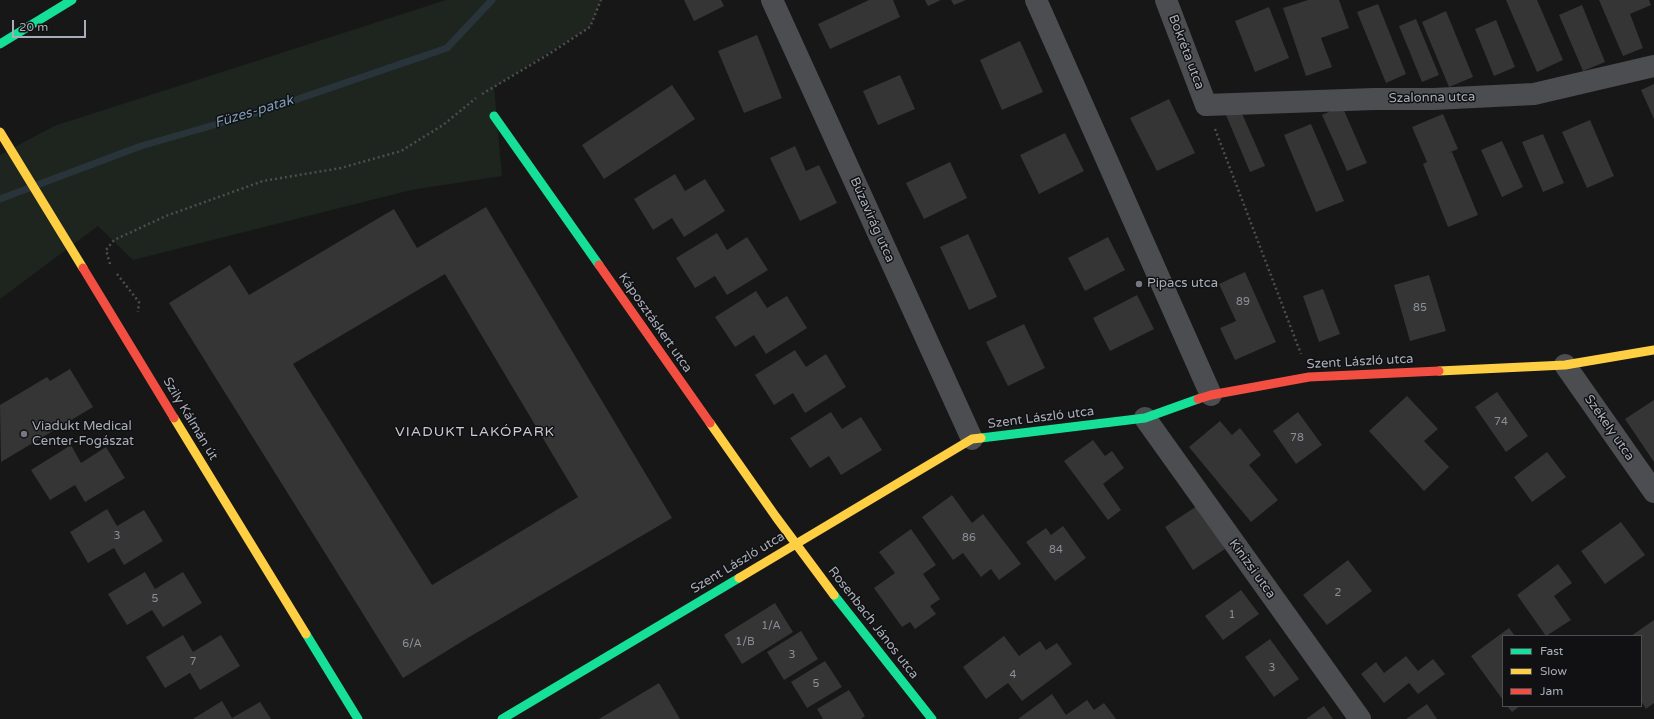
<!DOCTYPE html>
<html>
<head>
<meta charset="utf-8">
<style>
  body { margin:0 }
  #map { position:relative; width:1654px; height:719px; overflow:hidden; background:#171717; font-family:"Varela Round",sans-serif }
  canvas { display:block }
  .legend { position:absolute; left:1502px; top:635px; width:140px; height:72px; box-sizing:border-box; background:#111113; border:1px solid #4d4f55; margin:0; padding:5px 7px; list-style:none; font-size:12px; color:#a7adb9 }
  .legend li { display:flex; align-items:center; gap:8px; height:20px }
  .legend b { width:20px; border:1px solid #4d4f55 }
  .scale { position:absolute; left:12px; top:20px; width:74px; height:18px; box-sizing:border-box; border:2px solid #a7adb9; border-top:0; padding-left:5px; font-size:12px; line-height:14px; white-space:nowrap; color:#a7adb9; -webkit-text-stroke:3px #111113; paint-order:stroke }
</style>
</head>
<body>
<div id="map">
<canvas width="1654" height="719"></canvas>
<ul class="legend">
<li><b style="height:5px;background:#16e098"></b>Fast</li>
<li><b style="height:5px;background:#ffcf43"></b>Slow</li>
<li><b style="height:5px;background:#f24e42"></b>Jam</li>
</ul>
<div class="scale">20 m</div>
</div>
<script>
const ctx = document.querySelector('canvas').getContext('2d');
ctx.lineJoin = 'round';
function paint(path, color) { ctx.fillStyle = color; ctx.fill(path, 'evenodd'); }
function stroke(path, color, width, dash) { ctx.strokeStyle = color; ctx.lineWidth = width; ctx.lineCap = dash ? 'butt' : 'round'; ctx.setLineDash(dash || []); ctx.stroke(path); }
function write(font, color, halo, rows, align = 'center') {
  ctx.font = font + ' "Varela Round",sans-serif'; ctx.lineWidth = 3; ctx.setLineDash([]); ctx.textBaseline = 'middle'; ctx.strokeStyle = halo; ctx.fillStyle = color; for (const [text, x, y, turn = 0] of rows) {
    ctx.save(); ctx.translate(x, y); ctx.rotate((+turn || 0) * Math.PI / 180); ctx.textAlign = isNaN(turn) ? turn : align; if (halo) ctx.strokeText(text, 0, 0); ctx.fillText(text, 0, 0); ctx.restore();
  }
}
const green = new Path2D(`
  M446 0H601L590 27 494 87 502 176 411 190 133 260 98 226 0 299V155L54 126Z`);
const stream = new Path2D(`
  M0 199 141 146 266 110 447 48 492 0`);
const building = new Path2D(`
  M684 0H721L724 6 694 21Z
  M869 0H893L900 17 830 49 818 24Z
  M925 0H941L928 6Z
  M951 0H966L954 5Z
  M1308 0H1339L1349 28 1321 38 1332 67 1306 76 1283 8Z
  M1506 0H1537L1563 60 1537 72Z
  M1599 0H1649L1651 5 1630 14 1643 48 1623 56Z
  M1378 4 1406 74 1386 83 1357 12Z
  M1582 5 1605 62 1583 71 1559 15Z
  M1269 7 1289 58 1255 72 1235 21Z
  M1446 11 1473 77 1449 87 1422 22Z
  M1416 19 1439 75 1422 82 1399 26Z
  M1496 20 1515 67 1494 76 1475 29Z
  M757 35 782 98 744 113 718 51Z
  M1020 41 1043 92 1002 110 980 60Z
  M900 75 915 109 878 125 863 91Z
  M1654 84V119L1641 90Z
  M672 85 695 119 604 179 582 145Z
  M1169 99 1195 153 1157 171 1130 118Z
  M1342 106 1367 163 1347 171 1322 115Z
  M1240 109 1265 166 1250 172 1226 115Z
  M1443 114 1458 149 1448 153 1452 152 1478 215 1448 227 1423 164 1427 162 1412 127Z
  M1590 120 1614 176 1587 188 1562 132Z
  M1311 124 1344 201 1316 212 1284 135Z
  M1065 133 1084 171 1039 194 1020 155Z
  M1543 134 1564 183 1543 192 1522 142Z
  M1502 141 1523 187 1502 197 1481 150Z
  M795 146 806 171 819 165 837 203 800 221 770 158Z
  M950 162 967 198 924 219 906 183Z
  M675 174 685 191 705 179 725 211 684 237 672 218 653 230 634 199Z
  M486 207 672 518 466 639 403 678 169 303 230 265 249 295 394 209 417 248ZM445 274 578 497 432 585 293 364Z
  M717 233 727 250 747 237 768 270 727 295 715 276 695 288 676 258Z
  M968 234 997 297 969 310 940 247Z
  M1108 237 1125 270 1085 291 1068 258Z
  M1245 272 1276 342 1235 360 1220 328 1236 321 1219 284Z
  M1429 275 1446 331 1410 341 1394 285Z
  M1323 289 1340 334 1319 342 1303 296Z
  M756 291 767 308 787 296 807 328 766 354 754 335 735 347 715 317Z
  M1137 295 1154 329 1110 351 1093 318Z
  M1024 324 1045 368 1008 386 986 342Z
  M795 350 806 367 826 354 846 387 805 413 793 393 774 405 755 375Z
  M70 369 93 407 1 462 0 405 47 377 50 381Z
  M1497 392 1528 436 1506 452 1475 407Z
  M1407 396 1438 429 1424 441 1449 467 1424 491 1369 431Z
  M1654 400V462L1625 419Z
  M831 412 842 429 861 417 882 450 841 475 829 456 810 468 790 438Z
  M1298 412 1322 445 1296 464 1273 431Z
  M1220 421 1232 435 1240 428 1261 455 1249 465 1278 500 1251 522 1189 447Z
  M1093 440 1105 456 1112 451 1124 468 1103 484 1121 510 1108 520 1064 461Z
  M71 445 81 463 106 447 125 478 85 502 75 485 50 500 31 470Z
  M1547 452 1566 477 1532 502 1514 477Z
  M952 495 972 523 983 514 1021 564 999 580 991 569 981 577 963 553 953 560 922 517Z
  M1197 506 1225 549 1193 570 1165 527Z
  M107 509 117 526 144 510 163 541 124 565 114 548 88 563 70 532Z
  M1621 522 1645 555 1605 584 1581 551Z
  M1063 526 1086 558 1055 581 1026 542 1046 528 1051 535Z
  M911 529 936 565 923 574 940 599 930 606 936 614 915 629 910 622 902 627 874 588 895 573 879 552Z
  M1348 560 1372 591 1327 625 1303 595Z
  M1558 564 1572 583 1554 596 1571 620 1546 636 1517 595Z
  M145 572 155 589 183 572 202 603 163 627 152 610 127 625 108 594Z
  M1241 590 1259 614 1223 640 1205 616Z
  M775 603 793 632 742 664 724 635Z
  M1654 620V703L1646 709 1641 701V636H1631Z
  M1509 628 1515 636H1503V700L1471 656Z
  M801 631 818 659 784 680 767 652Z
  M183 635 193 652 221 635 240 666 200 690 190 673 165 688 146 657Z
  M1004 636 1019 656 1040 641 1046 650 1057 643 1072 664 1022 701 1008 683 986 699 963 667Z
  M1270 639 1299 679 1274 697 1245 657Z
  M1406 656 1418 671 1433 659 1445 674 1418 694 1409 683 1384 703 1361 674 1376 662 1384 673Z
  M825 661 842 687 807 708 791 682Z
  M659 683 680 719H599Z
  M849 690 865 716 861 719H823L817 709Z
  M1052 694 1066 715 1087 700 1094 710 1104 703 1116 719H1018Z
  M222 701 232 718 260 702 271 719H193Z
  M1427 704 1437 719H1406Z
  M1324 706 1333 719H1306Z
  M1507 706H1520L1512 712Z`);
const path = new Path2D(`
  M482 94 549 54 590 27 601 0
  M1215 129 1301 354
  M110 264 106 250 114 240 166 216 263 181 341 168 401 151 443 125 476 98
  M117 274 139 302 138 312`);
const street = new Path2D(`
  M772 0 972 439
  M1036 0 1211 395
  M1166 0 1206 105 1374 99H1434L1534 94 1654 66
  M1565 365 1654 492
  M1145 418 1360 719`);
const fast = new Path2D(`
  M0 44 72 0
  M494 116 599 265
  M981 438 1145 418 1198 399
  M834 595 932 719
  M306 634 358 719
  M502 719 739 578`);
const slow = new Path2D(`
  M0 132 83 268
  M1439 371 1565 365 1654 350
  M174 418 306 634
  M710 423 776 517 834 595
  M739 578 972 439 981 438`);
const jam = new Path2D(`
  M599 265 710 423
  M83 268 174 418
  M1198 399 1211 395 1309 377 1439 371`);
const markers = [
  [1139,284,4,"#757880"],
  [24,434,4,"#757880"]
];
const numberNames = [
  ["89",1243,302],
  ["85",1420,308],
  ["74",1501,422],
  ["78",1297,438],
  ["3",117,536],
  ["86",969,538],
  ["84",1056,550],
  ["2",1338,593],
  ["5",155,599],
  ["1",1232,615],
  ["1/A",771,626],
  ["1/B",745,642],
  ["6/A",412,644],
  ["3",792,655],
  ["7",193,662],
  ["3",1272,668],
  ["4",1013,675],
  ["5",816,684]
];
const streetNames = [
  ["Bokréta utca",1186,52,69],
  ["Szalonna utca",1432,98,-1],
  ["Búzavirág utca",872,220,66],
  ["Káposztáskert utca",655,323,55],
  ["Szent László utca",1360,362,-3],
  ["Szent László utca",1041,418,-7],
  ["Szily Kálmán út",190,419,59],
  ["Székely utca",1609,428,55],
  ["Szent László utca",738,563,-31],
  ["Kinizsi utca",1252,569,54],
  ["Rosenbach János utca",873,623,52]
];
const poiNames = [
  ["Pipacs utca",1147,284],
  ["Viadukt Medical",32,427],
  ["Center-Fogászat",32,442]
];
const waterNames = [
  ["Füzes-patak",254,112,-17]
];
const neighbourhoodNames = [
  ["VIADUKT LAKÓPARK",475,432]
];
paint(green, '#1d251e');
stroke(stream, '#29333a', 7);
paint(building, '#353536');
stroke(path, '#4d4e52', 2.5, [2, 3]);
stroke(street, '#4b4d50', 22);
stroke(fast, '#16e098', 9);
stroke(slow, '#ffcf43', 9);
stroke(jam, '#f24e42', 9);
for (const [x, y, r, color] of markers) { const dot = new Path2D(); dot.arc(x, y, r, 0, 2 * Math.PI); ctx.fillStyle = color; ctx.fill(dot); stroke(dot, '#111113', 1.5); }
write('11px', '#8a8f98', null, numberNames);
write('13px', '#a7adb9', '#111113', streetNames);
write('13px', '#a7adb9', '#111113', poiNames, 'left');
write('italic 14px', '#7c9cb6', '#111113', waterNames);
ctx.letterSpacing = '1px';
write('14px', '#c9ccd5', '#111113', neighbourhoodNames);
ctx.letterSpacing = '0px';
</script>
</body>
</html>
